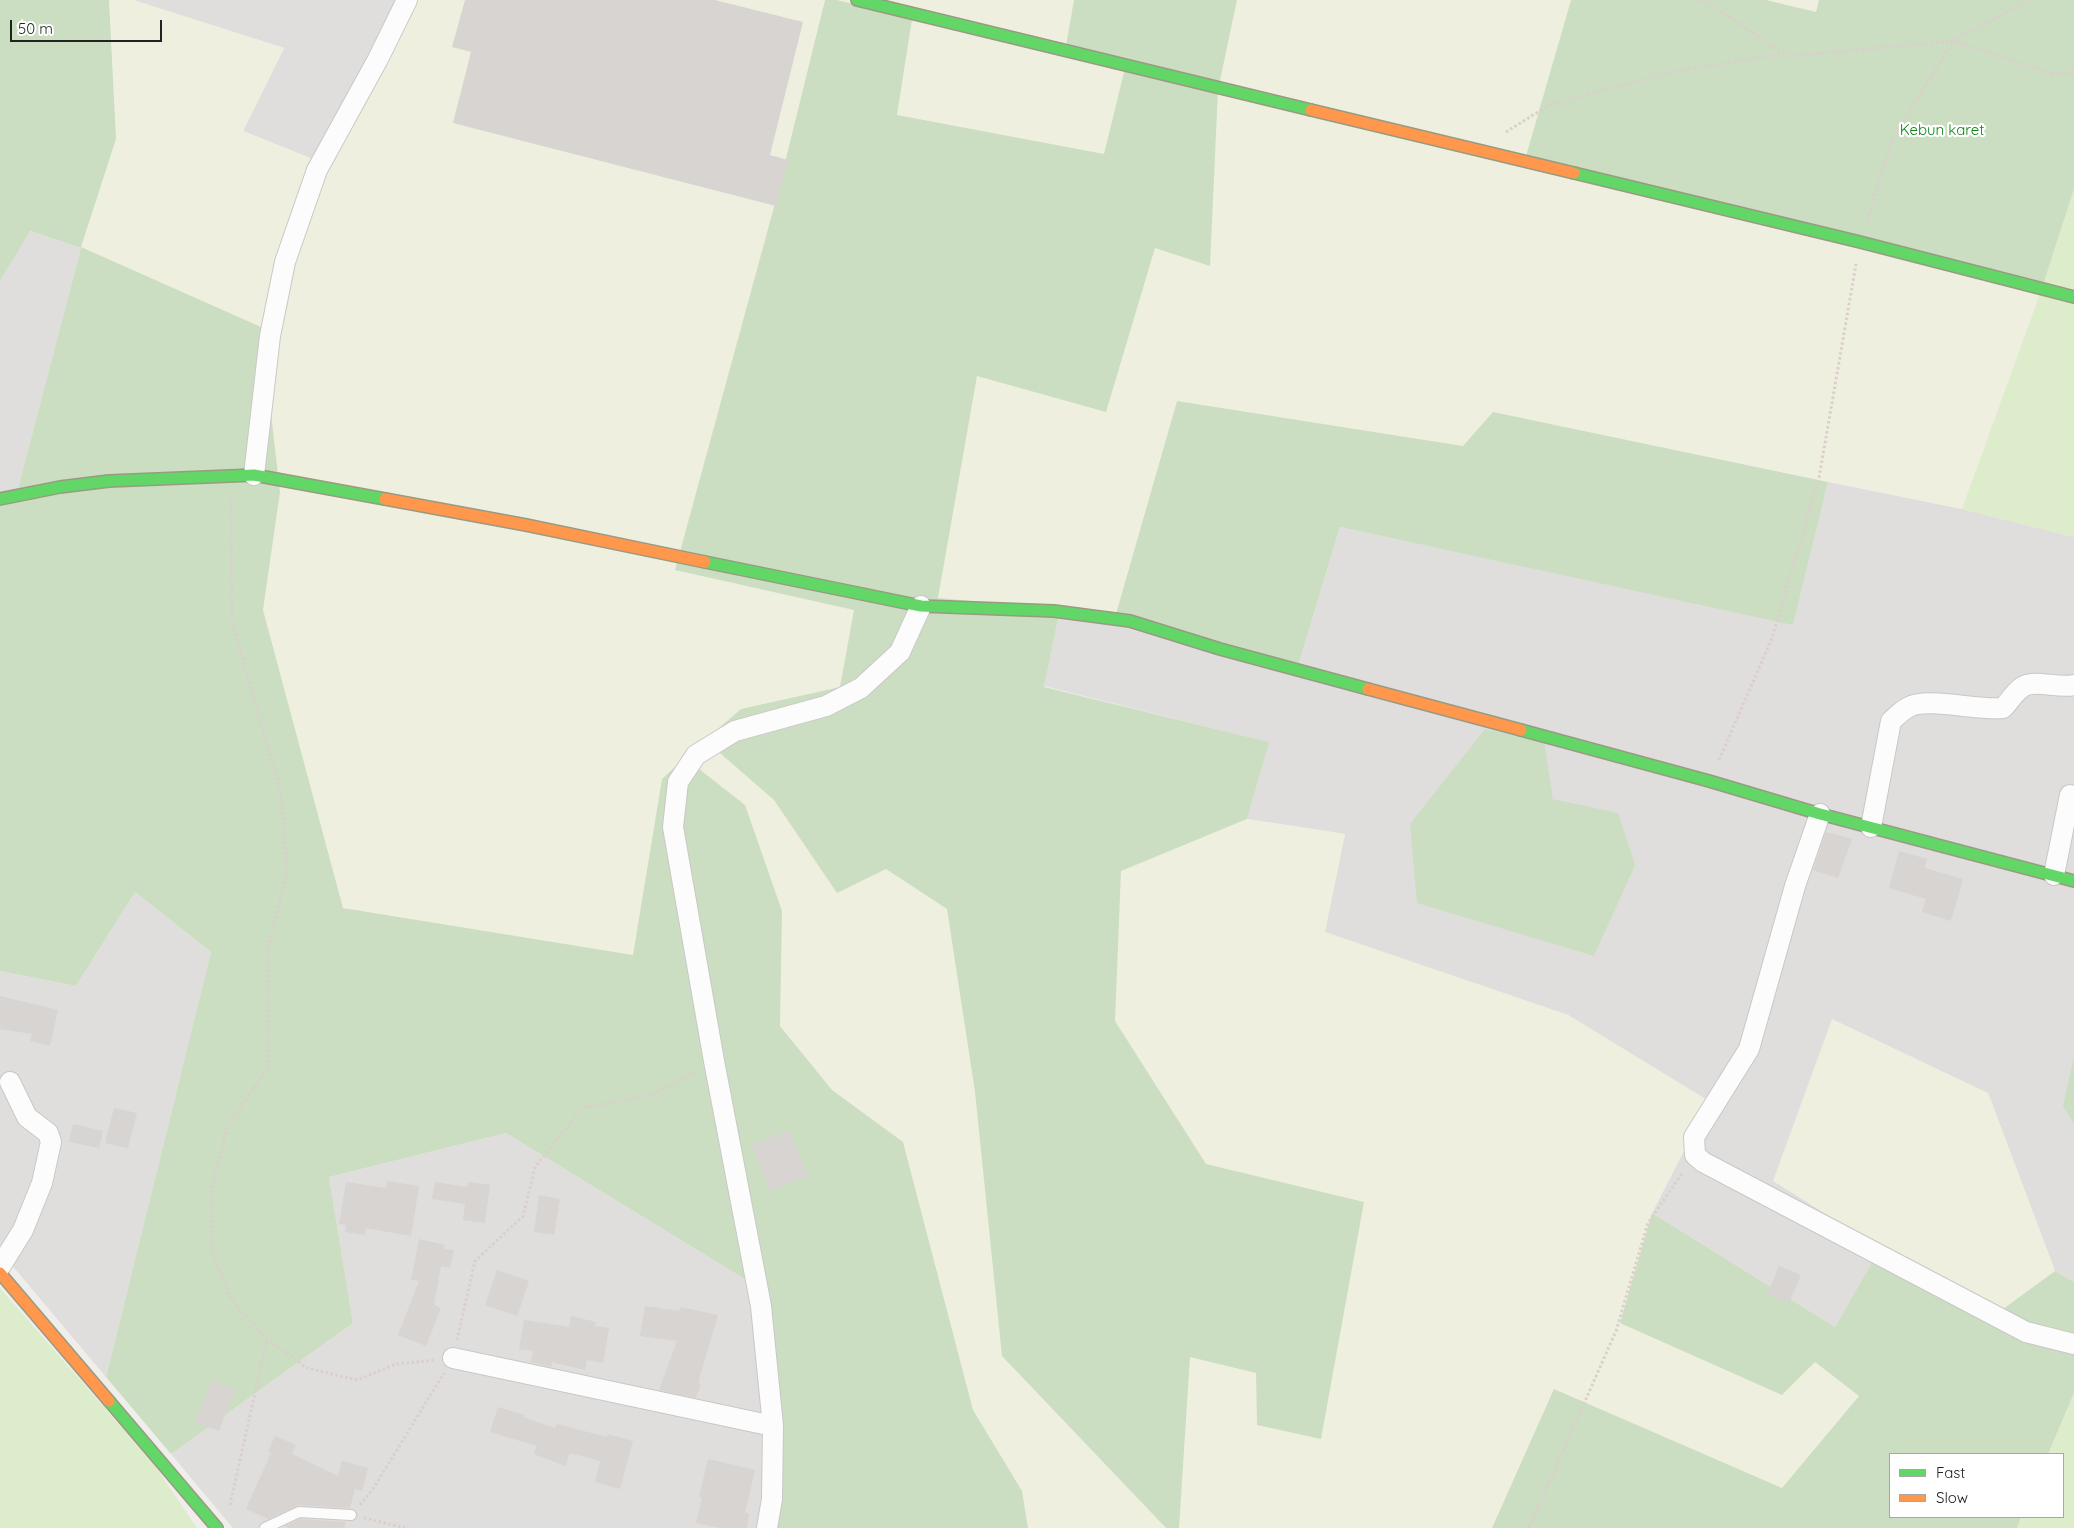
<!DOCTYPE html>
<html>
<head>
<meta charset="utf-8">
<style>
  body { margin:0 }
  #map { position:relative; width:2074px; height:1528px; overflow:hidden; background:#f0eeeb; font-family:Quicksand,sans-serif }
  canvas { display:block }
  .legend { position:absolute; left:1889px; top:1453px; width:175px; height:65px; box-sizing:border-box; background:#fff; border:1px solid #a7a7a7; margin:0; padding:6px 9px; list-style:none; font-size:15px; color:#222 }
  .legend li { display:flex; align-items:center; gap:10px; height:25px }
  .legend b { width:25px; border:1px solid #a7a7a7 }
  .scale { position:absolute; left:10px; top:20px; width:152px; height:22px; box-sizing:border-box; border:2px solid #222; border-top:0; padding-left:6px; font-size:15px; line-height:18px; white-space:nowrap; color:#222; -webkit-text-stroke:4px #fff; paint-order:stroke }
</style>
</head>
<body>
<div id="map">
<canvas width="2074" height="1528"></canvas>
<ul class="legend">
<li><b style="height:6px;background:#63d668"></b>Fast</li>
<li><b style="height:6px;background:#ff974d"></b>Slow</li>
</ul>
<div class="scale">50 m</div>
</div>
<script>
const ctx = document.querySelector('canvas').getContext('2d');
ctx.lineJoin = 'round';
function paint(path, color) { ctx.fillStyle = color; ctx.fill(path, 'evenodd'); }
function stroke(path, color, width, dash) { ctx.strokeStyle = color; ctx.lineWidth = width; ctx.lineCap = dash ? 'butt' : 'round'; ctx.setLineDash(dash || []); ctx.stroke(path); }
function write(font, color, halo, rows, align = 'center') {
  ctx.font = font + ' Quicksand,sans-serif'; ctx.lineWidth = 4.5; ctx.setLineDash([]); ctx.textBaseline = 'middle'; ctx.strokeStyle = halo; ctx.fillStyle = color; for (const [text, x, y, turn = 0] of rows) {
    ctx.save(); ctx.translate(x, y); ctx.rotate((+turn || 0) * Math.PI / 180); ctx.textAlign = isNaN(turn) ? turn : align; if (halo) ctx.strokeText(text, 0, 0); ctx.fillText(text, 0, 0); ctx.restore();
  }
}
const residential = new Path2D(`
  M133 0H413L325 164 243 131 284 48Z
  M29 231 81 248 17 492 0 495V281Z
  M1828 482 1962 509 2074 537V1282L2055 1271 1988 1093 1880 1248 1835 1327 1652 1213 1709 1102 1568 1015 1324 932 1345 834 1247 819 1268 742 1044 686 1060 609 1298 666 1340 527 1793 624Z
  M135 892 211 952 106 1377 0 1251V971L76 986Z
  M506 1133 756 1286 776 1528H233L171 1454 353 1323 329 1177Z`);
const farmland = new Path2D(`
  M109 0H133L284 48 243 131 325 164 413 0H825L774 207 675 570 855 610 840 687 741 709 705 740 774 799 837 893 886 869 947 909 975 1092 1002 1356 1166 1528H1028L1022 1491 973 1410 903 1142 832 1089 780 1026 782 911 662 779 633 955 343 908 263 610 280 492 81 248 116 139Z
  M837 0H1074L1066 46 1126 63 1104 155 897 115 912 19Z
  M1237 0H1571L1525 163 2042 288 1962 509 1493 412 1464 446 1177 401 1116 614 938 598 977 375 1106 412 1155 248 1210 266 1218 90Z
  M1766 0H1819L1816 12Z
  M1247 819 1345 834 1325 932 1568 1015 1709 1101 1652 1213 1620 1323 1815 1362 1859 1395 1783 1488 1555 1389 1492 1528H1179L1190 1357 1256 1373 1257 1425 1321 1438 1364 1203 1206 1164 1115 1021 1121 871Z
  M1832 1019 1988 1093 2055 1271 1999 1312 1880 1248 1773 1181Z`);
const grass = new Path2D(`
  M2074 189V537L1962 509 2042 288Z
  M0 1288 155 1466 197 1528H0Z
  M2074 1393V1528H2017L2021 1517H2063V1454H2048Z`);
const forest = new Path2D(`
  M0 0H109L116 139 81 247 261 327 280 492 263 610 343 908 633 955 662 779 685 758 745 805 782 911 780 1026 832 1090 903 1142 973 1410 1022 1491 1028 1528H776L756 1286 506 1133 329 1177 353 1323 171 1454 106 1377 211 952 135 892 76 986 0 971V495L17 492 81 248 30 231 0 281Z
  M825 0H837L912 19 897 115 1104 154 1126 64 1066 46 1074 0H1237L1218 90 1210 266 1155 248 1106 412 977 376 938 598 1060 609 1044 687 1269 742 1247 819 1121 871 1115 1021 1206 1164 1364 1202 1321 1439 1257 1425 1256 1373 1190 1357 1179 1528H1166L1002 1356 975 1092 947 909 886 869 837 893 774 800 705 740 741 709 840 687 854 610 675 570 774 207Z
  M1571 0H1766L1816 12 1819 0H2074V189L2042 288 1524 163Z
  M1177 401 1463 446 1493 412 1828 482 1793 625 1340 527 1298 666 1116 614Z
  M1485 729 1544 741 1553 799 1618 813 1635 865 1594 956 1417 903 1410 824Z
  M2074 1057V1124L2063 1106Z
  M1652 1213 1835 1327 1880 1248 1999 1312 2055 1271 2074 1282V1393L2048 1454H1890V1517H2021L2017 1528H1492L1554 1389 1782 1488 1859 1396 1815 1362 1782 1395 1620 1323Z`);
const building = new Path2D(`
  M465 0H715L803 22 770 155 788 160 776 206 453 123 471 52 452 47Z
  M1826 832 1852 839 1838 878 1813 870Z
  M1899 851 1927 859 1925 868 1963 879 1951 921 1922 912 1926 899 1889 888Z
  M0 996 58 1010 50 1046 30 1041 32 1034 0 1029Z
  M114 1108 137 1113 128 1148 105 1143Z
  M73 1124 103 1131 99 1148 69 1142Z
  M789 1130 808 1176 770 1191 752 1145Z
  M387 1181 419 1186 411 1236 366 1228 365 1235 345 1232 346 1225 339 1224 346 1182 386 1188Z
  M435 1182 467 1187 468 1182 490 1185 485 1223 463 1220 465 1204 432 1199Z
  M539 1195 560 1199 554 1235 534 1232Z
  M419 1239 445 1245 444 1249 454 1250 450 1268 441 1266 434 1305 441 1308 426 1346 398 1335 419 1281 411 1280Z
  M1779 1266 1801 1275 1789 1303 1767 1295Z
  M497 1270 529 1281 517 1316 485 1305Z
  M645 1306 679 1311 681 1307 718 1315 698 1383 701 1384 696 1398 659 1390 677 1341 640 1336Z
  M571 1316 596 1322 595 1326 609 1328 603 1363 587 1360 585 1370 552 1362 551 1367 549 1366 531 1362 533 1351 519 1349 524 1320 569 1327Z
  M212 1380 235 1390 219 1431 195 1422Z
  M498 1407 524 1415 523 1417 555 1428 557 1424 607 1437 608 1434 633 1441 620 1489 595 1482 600 1461 570 1453 565 1466 534 1454 537 1446 490 1432Z
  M275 1436 296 1445 292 1454 338 1476 342 1461 368 1468 362 1491 355 1489 350 1508 299 1505 268 1519 246 1509 271 1453 268 1452Z
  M708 1459 755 1470 745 1513H749L747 1528H720L696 1523 702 1497H699Z
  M300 1519 346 1522 344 1528H288L285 1526Z`);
const path = new Path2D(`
  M1698 0 1707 2 1788 56 1953 41 2052 74 2074 73
  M1506 132 1549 105 1671 72 1783 54
  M1867 220 1892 140 1953 41 2029 0
  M231 499 232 622 281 793 287 870 268 949V1067L228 1126 211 1190V1248L231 1299 267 1339 307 1368 357 1380 396 1364 435 1360
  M1719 760 1772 638 1819 478 1856 264
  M457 1340 475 1261 523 1216 535 1167 582 1108 654 1094 696 1071
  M230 1505 267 1339
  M360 1505 373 1489 444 1373
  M364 1518 406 1528
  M1529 1528 1616 1331 1648 1223 1683 1172`);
const lane = new Path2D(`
  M265 1528 299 1512 351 1515`);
const street = new Path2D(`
  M254 475 270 336 285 262 317 170 378 59 407 0
  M1820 814 1795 886 1749 1049 1694 1137 1695 1155 1703 1162 2026 1332 2074 1344
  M1871 827 1891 721C1896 717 1902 710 1909 707 1927 697 1979 711 2003 708 2009 702 2014 693 2021 688 2032 678 2058 689 2074 685
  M2054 875 2070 795
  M0 1267 23 1230 42 1183 51 1142 48 1133 27 1117 10 1082
  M453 1358 773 1426
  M767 1528 772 1499 773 1426 761 1306 714 1061 673 827 678 782 696 755 735 731 826 706 861 688 900 652 921 606`);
const fast = new Path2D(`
  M857 0 1311 110
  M1574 173 1860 242 2074 297
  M0 499 60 487 109 481 254 475 385 499
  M705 562 921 606 1054 611 1130 621 1220 649 1368 689
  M1521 730 1709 781 1820 814 2074 881
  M109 1401 217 1528`);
const slow = new Path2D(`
  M1311 110 1574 173
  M385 499 526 525 705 562
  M1368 689 1521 730
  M0 1273 109 1401`);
const parkNames = [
  ["Kebun karet",1942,130]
];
paint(residential, '#dfdedc');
paint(farmland, '#efefdf');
paint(grass, '#ddeccb');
paint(forest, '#cbdec1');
paint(building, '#d7d4d2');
stroke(lane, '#c9c8c7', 12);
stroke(street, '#c9c8c7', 22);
stroke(fast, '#999a82', 14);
stroke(slow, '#999a82', 14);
stroke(path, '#dccecd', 3, [2.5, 2.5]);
stroke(lane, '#fdfcfc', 10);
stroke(street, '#fdfcfc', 20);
stroke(fast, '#63d668', 11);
stroke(slow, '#ff974d', 11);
write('15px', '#0c8416', '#fff', parkNames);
</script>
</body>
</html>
